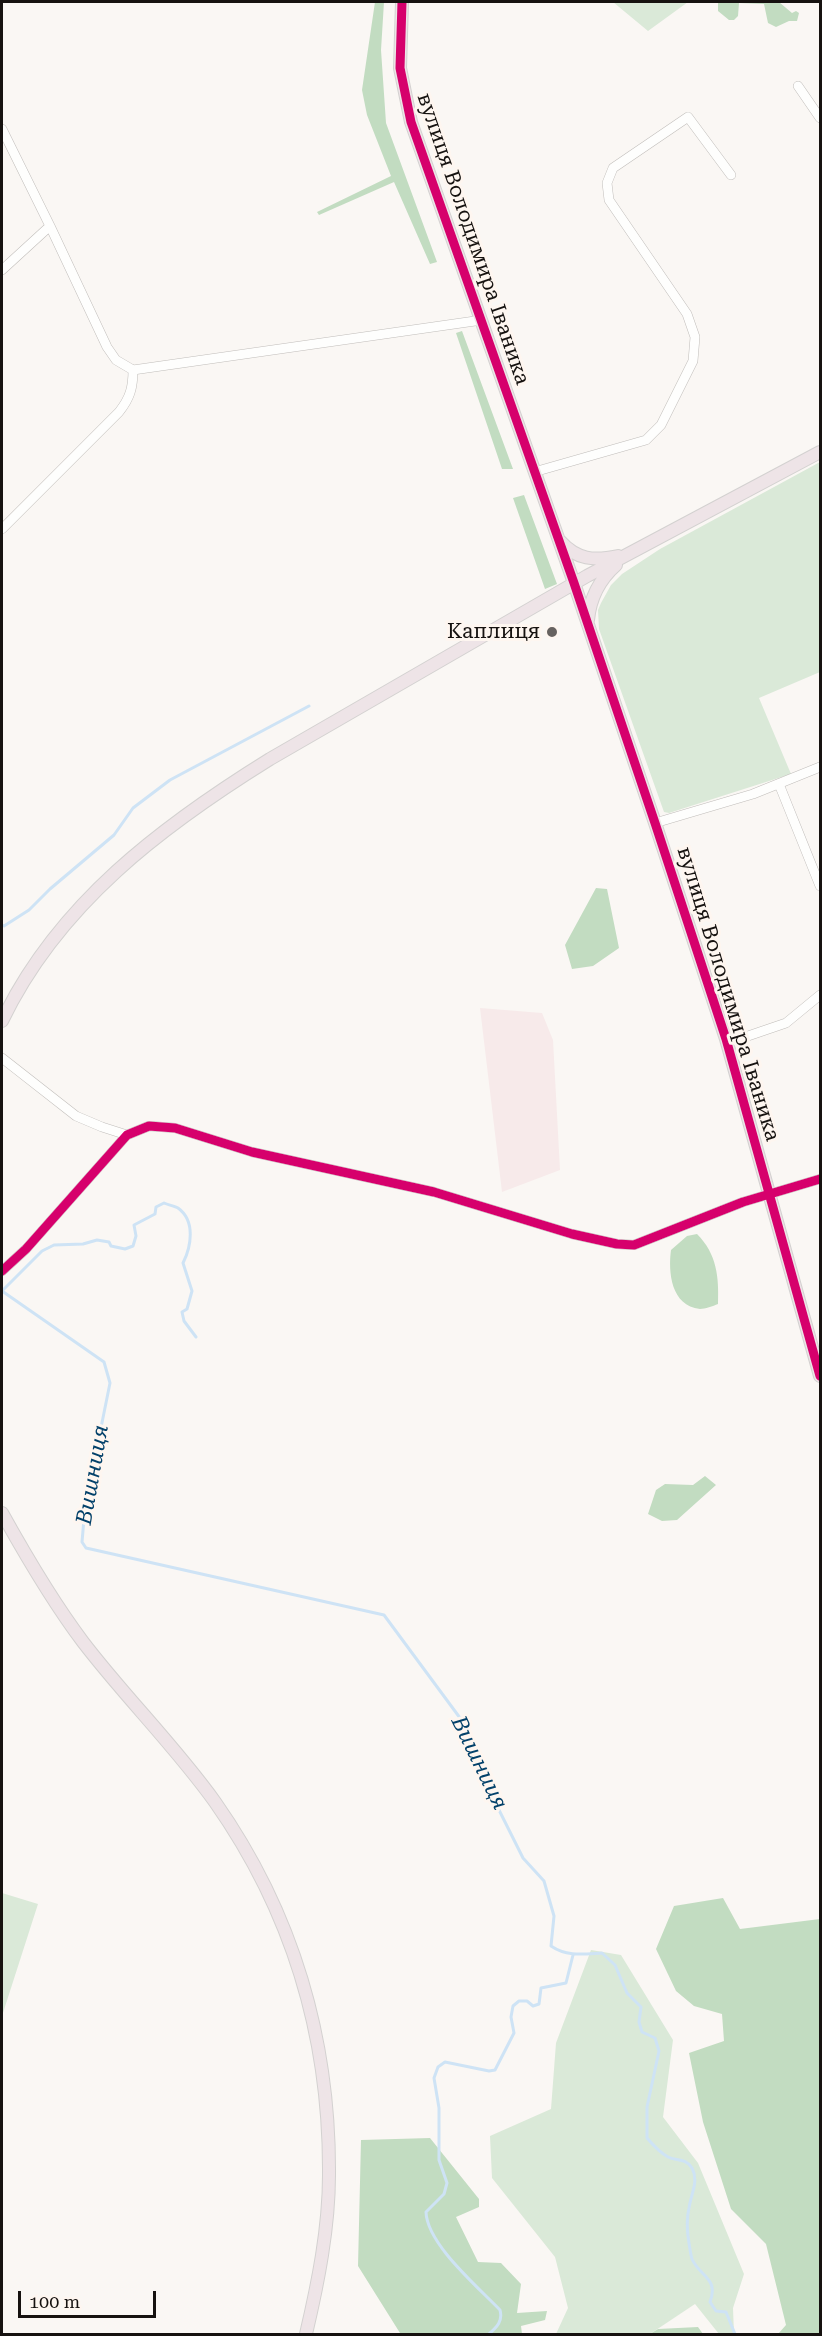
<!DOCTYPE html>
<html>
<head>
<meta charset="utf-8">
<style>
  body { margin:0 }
  #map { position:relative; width:822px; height:2336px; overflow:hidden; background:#faf7f4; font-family:"Roboto Serif",serif }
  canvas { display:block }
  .frame { position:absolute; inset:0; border:3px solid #161210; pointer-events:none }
  .scale { position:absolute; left:18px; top:2291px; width:138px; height:27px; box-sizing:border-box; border:3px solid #161210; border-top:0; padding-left:8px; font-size:18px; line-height:21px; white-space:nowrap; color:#161210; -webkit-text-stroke:4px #fef6f0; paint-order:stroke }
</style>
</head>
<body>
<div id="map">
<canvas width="822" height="2336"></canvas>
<div class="frame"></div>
<div class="scale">100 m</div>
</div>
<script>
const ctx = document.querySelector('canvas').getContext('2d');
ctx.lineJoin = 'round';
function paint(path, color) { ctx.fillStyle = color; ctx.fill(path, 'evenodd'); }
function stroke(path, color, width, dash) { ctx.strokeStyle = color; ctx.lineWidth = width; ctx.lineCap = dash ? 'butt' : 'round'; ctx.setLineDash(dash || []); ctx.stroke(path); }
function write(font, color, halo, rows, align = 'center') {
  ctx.font = font + ' "Roboto Serif",serif'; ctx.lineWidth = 6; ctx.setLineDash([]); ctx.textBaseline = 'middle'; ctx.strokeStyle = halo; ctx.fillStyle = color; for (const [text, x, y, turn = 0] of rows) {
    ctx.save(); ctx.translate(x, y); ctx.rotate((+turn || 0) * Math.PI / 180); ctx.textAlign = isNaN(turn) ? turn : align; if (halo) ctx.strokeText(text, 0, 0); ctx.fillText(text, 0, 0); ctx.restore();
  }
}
const industrial = new Path2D(`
  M480 1008 542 1013 553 1040 560 1170 502 1192Z`);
const green = new Path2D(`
  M613 2H688L648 31Z
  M820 462V672L759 698 791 774 669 813 664 812 599 629 598 610 601 603 611 585 622 574 660 549Z
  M2 1893 38 1904 2 2016Z
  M591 1950 621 1955 673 2040 663 2117 698 2163 744 2274 733 2308 734 2334H719L695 2304 650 2334H556L568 2308 555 2257 492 2178 490 2136 551 2109 556 2043Z`);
const forest = new Path2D(`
  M375 2H384L381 50 386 123 437 262 430 264 394 182 319 215 317 212 391 176 367 115 362 90Z
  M718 2H779L792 13 796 11 799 13 797 21H789L776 27 768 23 764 4 739 3 738 16 734 20H729L718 11Z
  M462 331 513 469H502L456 333Z
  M524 495 557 584 545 589 513 498Z
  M596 888 607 889 619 948 593 966 572 969 565 945Z
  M697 1234C717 1254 719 1277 718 1304 713 1306 705 1309 700 1309 671 1306 668 1272 671 1250L687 1236Z
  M705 1476 716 1485 677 1520 662 1521 648 1514 656 1490 665 1484 693 1485Z
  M723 1898 740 1929 820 1919V2334H778L786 2325 766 2244 731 2209 703 2122 689 2053 724 2041 722 2014 694 2006 676 1991 656 1949 674 1906Z
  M430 2138 479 2199V2207L456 2217 478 2262 501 2263 521 2284 517 2313 547 2311 545 2320 521 2326 522 2334H398L400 2333 358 2266 361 2140Z
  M698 2327 703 2334H650L658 2329Z`);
const stream = new Path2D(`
  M2 925 4 926 29 910 50 889 114 835 133 808 170 780 309 706
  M2 1291 104 1362 110 1383 85 1507 82 1542 86 1548 384 1615 463 1722 497 1806 523 1858 544 1881 554 1916 551 1946C567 1957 584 1954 602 1953L615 1965 627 1993 641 2007 639 2022 642 2032 655 2038 659 2051 647 2107V2138C653 2145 659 2152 668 2157 676 2161 686 2158 692 2168 699 2181 691 2194 689 2208 687 2216 687 2227 688 2236 689 2243 690 2252 692 2259 700 2277 719 2278 710 2302L716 2311 726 2312 735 2334
  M2 1291 42 1251 54 1245 83 1244 97 1240 109 1242 111 1246 125 1249 133 1246 136 1236 134 1225 155 1214 156 1207 164 1203C168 1205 175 1206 178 1208 196 1221 191 1247 183 1263L192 1291 187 1309 182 1312 184 1321 196 1337
  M489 2334C497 2327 503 2321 500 2310 478 2287 427 2244 426 2212L444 2194 447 2183 439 2160V2108L434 2078 438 2067 445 2062 489 2071 495 2070 514 2033 511 2017 513 2006 519 2001H527L533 2006 539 2004 541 1988 566 1983 573 1955`);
const minor = new Path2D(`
  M798 86 820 118
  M2 129 50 226 2 270
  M133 370 482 320
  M534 472 646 440 661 425 693 361 695 337 687 314 609 200 607 183 613 168 688 117 731 175
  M2 529 119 412C130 398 133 388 133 370L116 360 107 347 50 226
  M779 784 820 886
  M655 823 753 794 820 767
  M726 1039 748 1036 786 1023 820 995
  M2 1058 76 1116 102 1127 127 1135
  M2 1271 26 1249 127 1135 149 1126 175 1128 252 1152 434 1192 572 1234 617 1244 634 1245 743 1202 820 1179`);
const major = new Path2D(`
  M402 2 400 68 411 122 574 583 655 823 726 1039 820 1376
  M560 541C577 560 594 561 618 556
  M588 620C590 599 599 580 616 565
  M2 1021C58 904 162 826 270 759L587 576 820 452
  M2 1513C27 1558 52 1601 83 1642 125 1697 175 1746 215 1802 293 1913 330 2040 329 2175 329 2228 318 2283 306 2334`);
const cycleway = new Path2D(`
  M402 2 400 68 411 122 574 583 655 823 726 1039 820 1376
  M2 1271 26 1249 127 1135 149 1126 175 1128 252 1152 434 1192 572 1234 617 1244 634 1245 743 1202 820 1179`);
const markers = [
  [552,632,6,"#666260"]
];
const streetNames = [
  ["вулиця Володимира Іваника",473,239,71],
  ["вулиця Володимира Іваника",728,994,73]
];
const poiNames = [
  ["Каплиця",540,632]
];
const waterNames = [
  ["Вишниця",93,1475,-80],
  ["Вишниця",479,1763,64]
];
paint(industrial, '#f7eaea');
paint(green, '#dae9d8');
paint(forest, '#c2dcc1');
stroke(stream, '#cee3f5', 3);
stroke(minor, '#c0bdba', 10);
stroke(major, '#d3d1d0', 14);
stroke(minor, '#fefefd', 9);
stroke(major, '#eee4e7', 12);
stroke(cycleway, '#d6006c', 9);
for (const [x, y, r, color] of markers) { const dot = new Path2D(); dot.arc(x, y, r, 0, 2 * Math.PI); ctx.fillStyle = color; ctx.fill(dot); stroke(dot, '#fef6f0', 2); }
write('21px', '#161210', '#fef6f0', streetNames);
write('21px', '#161210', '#fef6f0', poiNames, 'right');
write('italic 22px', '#03416a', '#fef6f0', waterNames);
</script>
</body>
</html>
